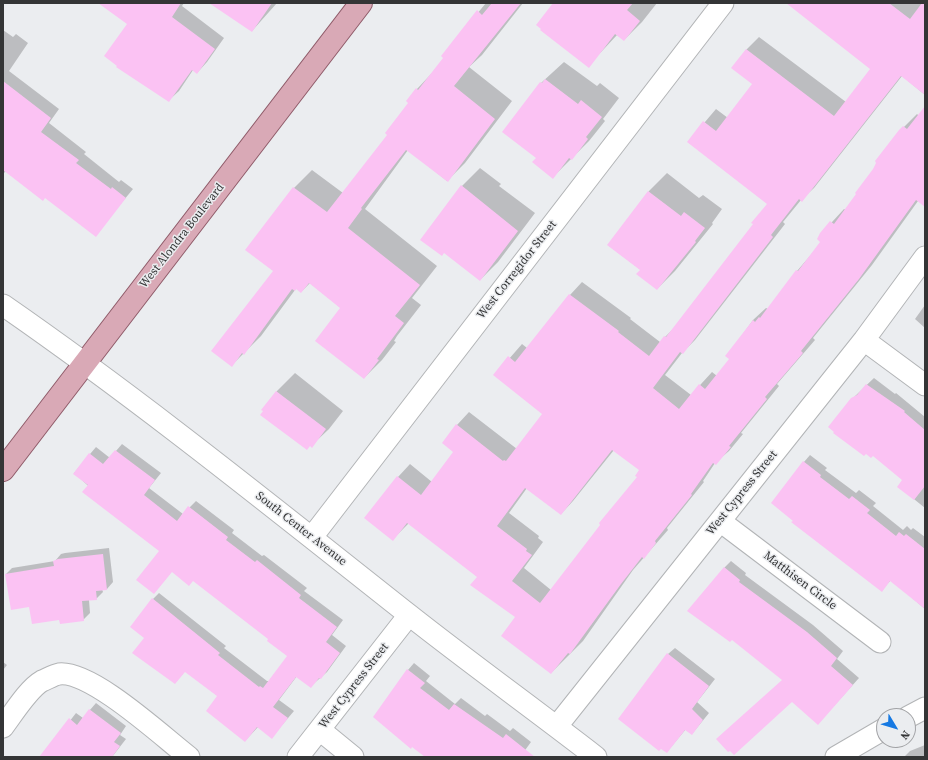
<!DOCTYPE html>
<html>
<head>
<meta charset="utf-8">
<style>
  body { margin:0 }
  #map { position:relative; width:928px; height:760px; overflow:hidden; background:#ebedf0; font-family:"Source Serif 4",serif }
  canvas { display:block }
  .frame { position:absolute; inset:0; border:4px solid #343536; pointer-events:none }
  .north { position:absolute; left:876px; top:708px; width:40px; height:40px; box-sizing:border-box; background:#ebedf0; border:1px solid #a2a3a6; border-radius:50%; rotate:128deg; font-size:11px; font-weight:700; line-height:16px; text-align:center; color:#343536 }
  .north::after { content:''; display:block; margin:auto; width:14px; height:18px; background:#1679e2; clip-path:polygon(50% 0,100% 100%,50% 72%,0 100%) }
</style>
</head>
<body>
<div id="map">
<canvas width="928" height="760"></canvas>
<div class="frame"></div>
<div class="north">N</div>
</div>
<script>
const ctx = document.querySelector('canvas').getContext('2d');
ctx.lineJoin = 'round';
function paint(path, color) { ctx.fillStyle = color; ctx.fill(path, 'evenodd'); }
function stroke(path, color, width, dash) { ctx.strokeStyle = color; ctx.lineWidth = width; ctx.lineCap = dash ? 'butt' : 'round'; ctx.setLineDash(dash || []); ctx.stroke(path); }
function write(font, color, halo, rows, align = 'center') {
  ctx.font = font + ' "Source Serif 4",serif'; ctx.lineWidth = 3; ctx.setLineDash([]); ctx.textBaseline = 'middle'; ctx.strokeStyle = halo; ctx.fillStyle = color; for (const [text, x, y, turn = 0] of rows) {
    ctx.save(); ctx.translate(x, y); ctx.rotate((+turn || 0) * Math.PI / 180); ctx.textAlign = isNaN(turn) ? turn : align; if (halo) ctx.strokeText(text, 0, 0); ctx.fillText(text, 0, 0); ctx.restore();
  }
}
const shadow = new Path2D(`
  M114 3H184L182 6 224 38 207 62 197 73 193 70 179 91 168 101 128 24Z
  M211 3H277L252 31Z
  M486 3H523L482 55 469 67 512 101 465 163 447 181 408 150 365 209 437 266 412 298 421 305 397 336 394 341 396 342 382 360 364 378 341 308 310 283 301 292 296 288 295 290 261 336 232 365 274 271 247 250 294 188 312 170 343 193 389 135 417 89 432 73 444 58 442 56Z
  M554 3H657L642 22 624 40 617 35 588 66Z
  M788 3H925V95L902 76 814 188 801 200 783 222 785 224 695 340 682 353 665 375 691 395 712 372 717 376 730 359 727 356 753 320 766 308 768 309 797 271 822 242 821 234 844 209 846 210 900 131 917 114 919 116 925 108V195L918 201 872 265 813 338 815 340 777 384 779 386 741 433 743 434 729 451 715 463 703 481 704 482 667 528 668 530 633 570 583 641 551 673 516 617 478 577 409 523 393 539 398 477 410 464 432 482 455 452 457 425 469 412 517 449 543 414 495 375 522 344 527 348 570 295 582 282 631 318 630 319 660 342 675 327 754 224 768 203 688 142 716 109 728 118 754 84 746 50 759 37 846 102 872 69ZM614 450 640 470 638 477 551 590 524 568 543 542 538 538 539 536 509 513 527 488 561 514 573 501Z
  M3 30 13 37 16 34 28 43 9 71 59 109 49 123 86 152 84 154 119 182 121 180 133 189 95 235 46 197 6 171 3 174Z
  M564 62 597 86 600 83 619 98 603 119 605 121 589 141 553 177 537 157 541 83Z
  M480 168 501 184 499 186 535 213 498 262 480 280 462 186Z
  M667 173 699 198 703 195 722 209 712 223 713 224 675 271 657 289 641 270 608 245 649 191Z
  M925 305V328L915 319Z
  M295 373 343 411 329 429 311 446 263 410 277 391Z
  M874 378 895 394 896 393 925 417V508L899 487 903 479 852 399Z
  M122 444 161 473 149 488 183 514 196 501 234 530 232 533 262 556 264 555 307 588 304 591 343 620 332 635 346 646 327 672 311 686 297 676 279 700 294 711 272 737 258 727 245 741 218 696 185 671 175 683 145 638 153 599 159 593 226 646 224 648 267 681H269L288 656 270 639 194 580 172 571 154 593 160 551 74 473 96 447 110 458Z
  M810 455 827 468 825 470 856 493 859 490 876 503 873 506 903 530 907 526 911 530 913 528 925 537V609L891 580 882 590 794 520 804 462Z
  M109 548 113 582 107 589H102L103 592 96 599 89 600 90 613 83 620 60 619 30 605 6 574 12 568 55 561 61 554 65 553Z
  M731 561 746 573 745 575 813 625 843 651 837 659 859 678 824 717 783 680 724 568Z
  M675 648 715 679 697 702 709 713 692 734 686 729 667 752 668 654Z
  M3 662 7 665 3 670Z
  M414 663 430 676 426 681 455 704 461 698 485 716 487 714 510 731 513 728 531 742 523 753 528 757H427L408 670Z
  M96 703 126 726 120 735 126 739 112 757H42L76 713 83 718Z
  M925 745V757H904L910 751Z`);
const building = new Path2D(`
  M98 3H181L172 17 215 49 197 74 192 70 169 102 116 67 117 66 104 56 127 24Z
  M209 3H272L252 32Z
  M492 3H521L454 86 495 119 448 182 406 150 361 208 362 209 348 228 420 285 395 316 404 323 377 359 379 360 364 379 315 341 340 308 309 283 301 293 296 289 295 291 292 289 244 355 242 353 232 367 211 351 273 271 245 250 293 187 327 212 387 135 385 133 408 103 406 101 416 88 418 90 443 58 441 56 477 10 482 15Z
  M553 3H633L627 10 640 21 624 41 615 34 589 68 540 30 541 29 536 25Z
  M786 3H889L910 19 922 3H925V95L901 76 802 202 799 199 771 235 773 237 683 354 680 352 653 388 679 409 699 384 705 389 729 359 725 356 753 320 755 322 759 317 760 318 796 270 798 271 820 242 817 239 820 233 830 221 834 224 856 194 855 193 873 169 876 163 875 161 899 130 903 126 907 129 925 106V207L916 200 859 279 801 351 803 353 765 397 767 399 729 446 731 447 716 465 713 463 691 494 692 495 655 541 656 543 644 559 642 557 621 584 570 654 568 653 551 674 501 636 515 617 470 585 477 577 407 523 393 541 364 518 397 476 421 495 453 452 442 443 456 424 503 461 504 460 506 461 542 414 493 375 508 356 515 362 569 294 619 331 618 332 649 356 664 336 666 337 753 224 751 223 767 204 687 142 703 121 716 131 752 84 731 68 746 49 834 116 870 69ZM612 450 639 470 635 476 637 477 599 523 600 525 540 603 512 581 532 555 526 551 527 549 497 526 525 488 561 515Z
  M545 79 578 104 581 100 602 117 586 137 588 139 572 160 569 158 553 179 532 162 536 158 502 132 540 82 542 83Z
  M3 81 51 118 41 132 79 160 76 163 111 189 112 187 126 198 96 237 45 198 43 201 3 170Z
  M461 185 518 231 480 281 444 253 442 256 420 240Z
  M648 191 681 216 684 212 705 228 695 241 696 242 657 290 636 274 640 270 607 245Z
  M866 384 905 411 904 412 925 430V486L914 500 897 487 902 480 873 456 871 458 866 454 864 456 833 433 834 432 828 427 851 398 857 395Z
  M276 391 326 429 312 448 310 446 307 450 260 415 263 411 261 410Z
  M115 450 155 480 144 495 177 521 188 506 228 537 226 540 255 562 257 560 301 595 299 598 337 627 326 642 340 653 321 679 319 678 311 688 296 677 273 707 288 718 272 739 257 727 245 742 206 711 217 696 185 672 175 684 132 653 144 638 130 627 152 598 220 653 218 655 259 687 260 686 263 688 287 656 267 641 268 639 193 581 189 586 172 572 154 594 136 580 159 551 82 492 88 485 73 474 89 453 103 464Z
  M803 461 821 475 820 477 849 499 852 496 870 510 867 513 896 536 899 532 904 536 906 534 925 549V609L890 581 882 592 791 522 793 521 771 503Z
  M103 554 107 590 96 591 97 600 82 601 84 621 60 624 59 620 32 624 29 607 11 610 5 574 54 566 53 561 58 559Z
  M724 567 740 580 739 582 807 632 837 658 831 666 853 685 818 725 792 702 734 755 730 751 728 752 716 739 782 680 732 640 730 642 687 611Z
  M667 653 709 686 692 709 703 720 692 735 685 730 667 753 661 749 659 751 618 719Z
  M407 669 425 683 420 688 449 710 454 704 503 738 506 734 535 757H425L412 747 411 749 373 717Z
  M89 709 121 733 114 742 120 746 112 757H39L69 718 77 725Z`);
const minor = new Path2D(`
  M3 305C143 402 275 509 408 614 470 663 534 709 596 757
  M864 340 925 385
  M720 521 880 642
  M312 537 723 3
  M908 717 925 708
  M557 726 864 340 925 257
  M3 727C13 714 28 689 42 681 47 679 54 675 59 674 91 670 163 737 189 757
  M320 730 353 757
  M298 757 409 615
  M836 757 884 729`);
const major = new Path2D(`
  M3 470 361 3`);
const streetNames = [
  ["West Alondra Boulevard",182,236,-52],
  ["West Corregidor Street",517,270,-52],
  ["West Cypress Street",742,493,-51],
  ["South Center Avenue",301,529,38],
  ["Matthisen Circle",800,581,37],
  ["West Cypress Street",354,686,-52]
];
paint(shadow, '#0003');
paint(building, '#fbc2f3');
stroke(minor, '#b2b4b6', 23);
stroke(major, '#8f5b69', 24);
stroke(minor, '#fff', 21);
stroke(major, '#d9a9b6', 22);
write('12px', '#343536', '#ebedf0', streetNames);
</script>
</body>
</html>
